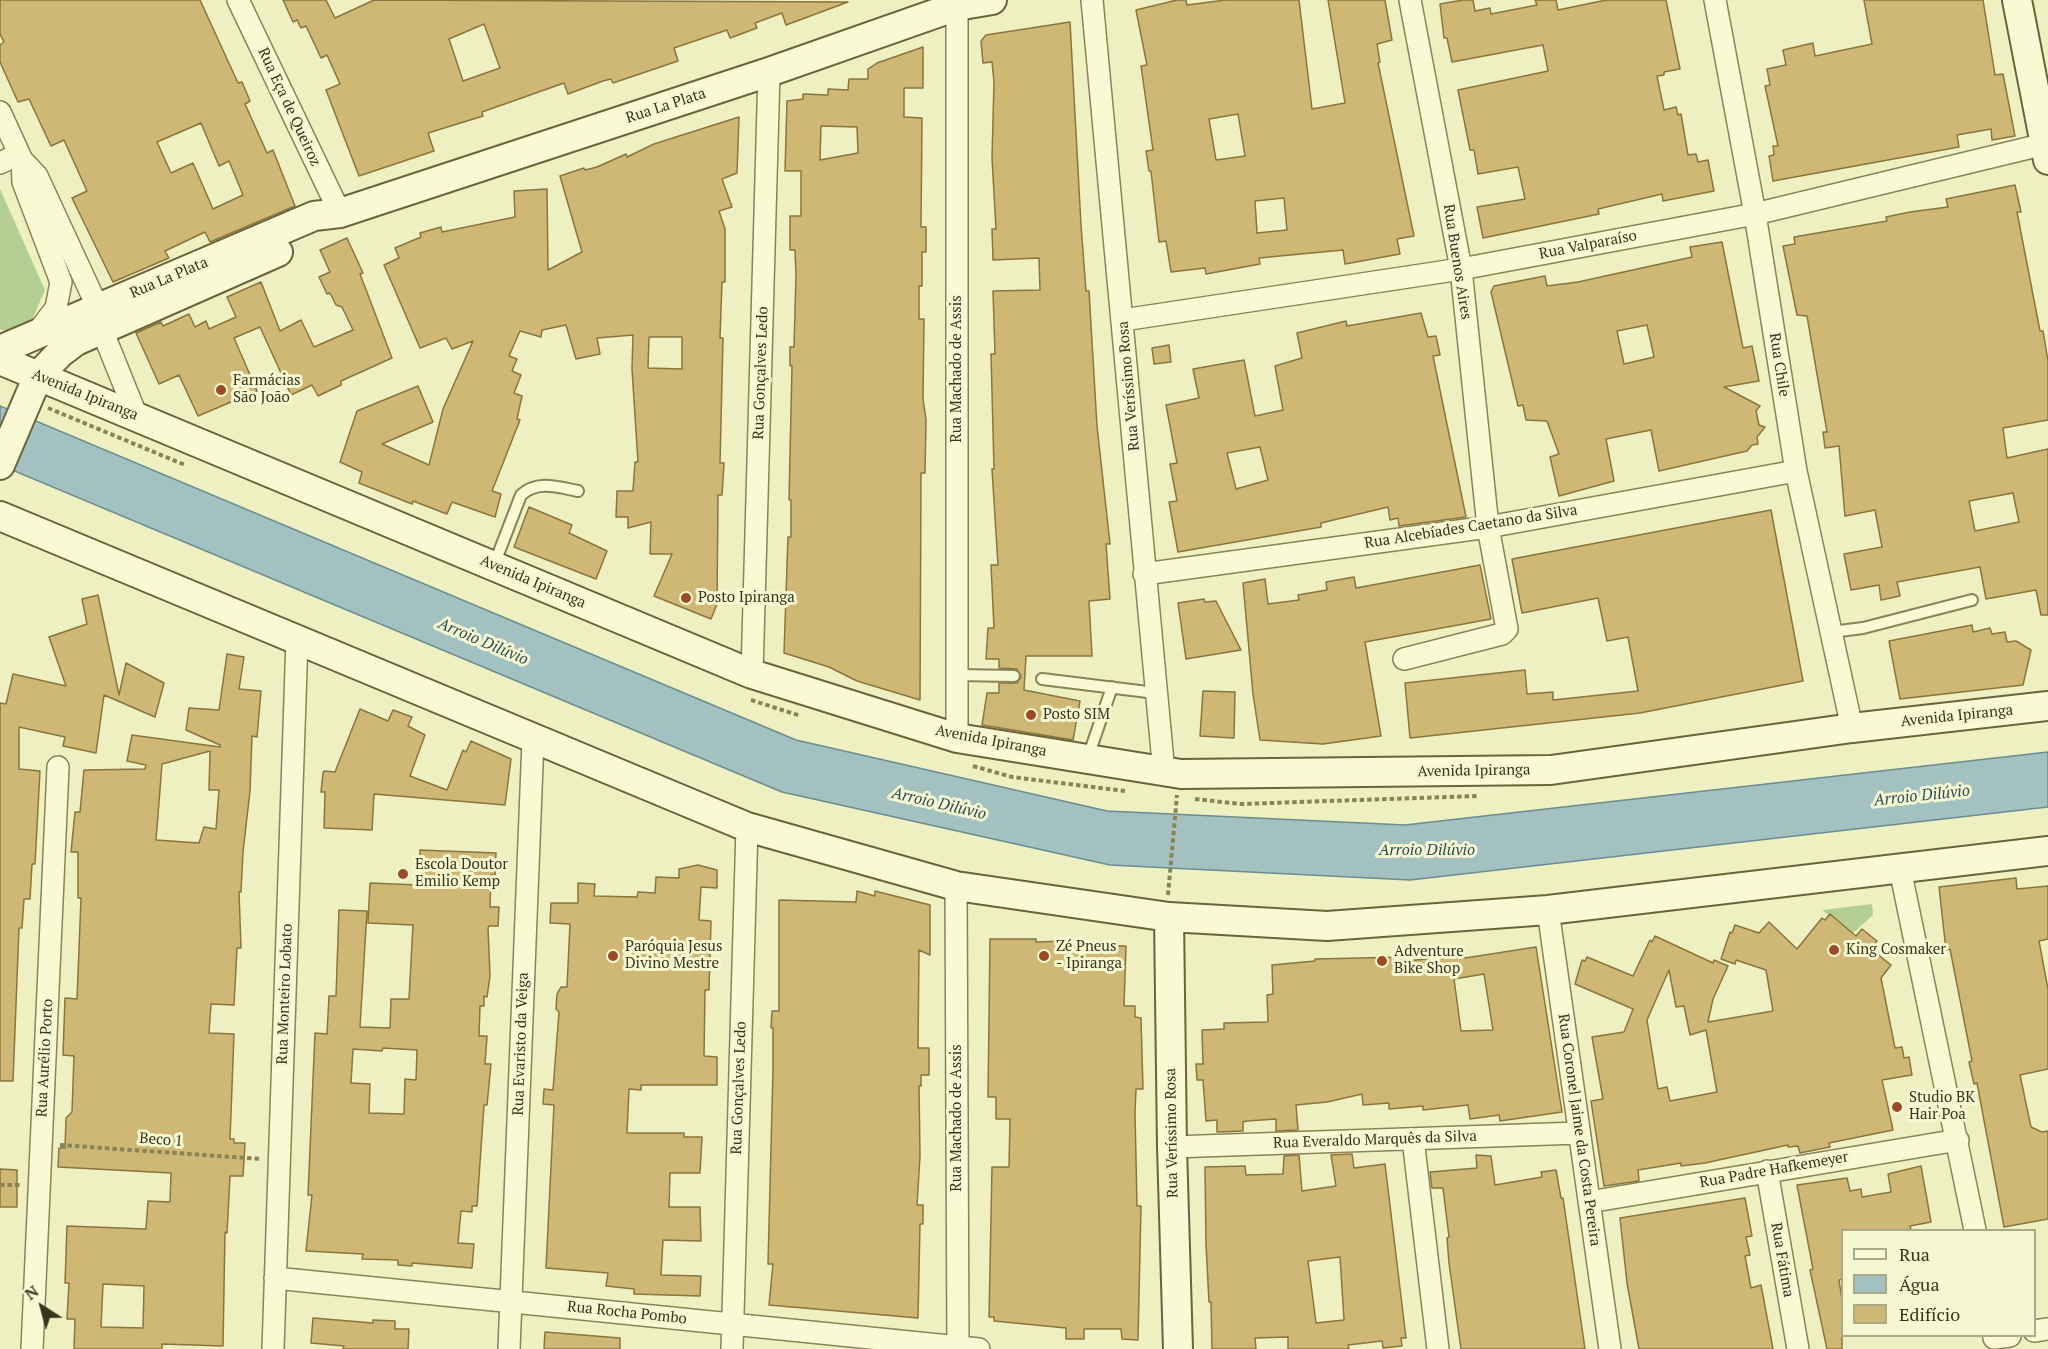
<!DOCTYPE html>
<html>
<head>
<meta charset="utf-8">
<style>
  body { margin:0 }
  #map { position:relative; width:2048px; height:1349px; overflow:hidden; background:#eef0c1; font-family:"PT Serif",serif }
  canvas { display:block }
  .legend { position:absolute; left:1841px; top:1229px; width:195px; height:108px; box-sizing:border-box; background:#f5f7d1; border:2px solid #aaa989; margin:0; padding:8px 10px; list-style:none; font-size:18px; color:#39341d }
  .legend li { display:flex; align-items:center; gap:12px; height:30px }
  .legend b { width:30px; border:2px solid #aaa989 }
  .north { position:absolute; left:12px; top:1277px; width:60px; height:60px; -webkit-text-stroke:4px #f5f7d1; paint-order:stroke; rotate:324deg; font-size:16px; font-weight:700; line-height:24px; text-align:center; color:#39341d }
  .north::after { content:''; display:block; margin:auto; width:21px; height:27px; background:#39341d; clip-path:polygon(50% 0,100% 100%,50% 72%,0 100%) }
</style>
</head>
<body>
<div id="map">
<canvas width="2048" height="1349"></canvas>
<ul class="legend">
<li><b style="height:8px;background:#f9fad4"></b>Rua</li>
<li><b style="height:16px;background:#a4c1c2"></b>Água</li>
<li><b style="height:16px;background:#cfb875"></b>Edifício</li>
</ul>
<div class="north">N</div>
</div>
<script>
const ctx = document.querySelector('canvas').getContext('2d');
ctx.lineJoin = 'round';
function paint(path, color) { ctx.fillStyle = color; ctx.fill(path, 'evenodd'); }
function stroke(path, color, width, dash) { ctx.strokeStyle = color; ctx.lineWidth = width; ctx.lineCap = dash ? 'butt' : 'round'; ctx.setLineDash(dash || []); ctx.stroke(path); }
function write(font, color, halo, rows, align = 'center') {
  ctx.font = font + ' "PT Serif",serif'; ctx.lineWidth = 6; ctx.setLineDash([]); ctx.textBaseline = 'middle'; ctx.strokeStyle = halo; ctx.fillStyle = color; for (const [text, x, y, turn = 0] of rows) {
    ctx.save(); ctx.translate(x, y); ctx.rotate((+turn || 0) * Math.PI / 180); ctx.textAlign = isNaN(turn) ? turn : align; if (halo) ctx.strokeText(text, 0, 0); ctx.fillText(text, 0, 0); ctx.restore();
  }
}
const green = new Path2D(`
  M0 189 45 290 32 320 8 332 0 329Z
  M1872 904 1873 915 1852 934 1822 910Z`);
const water = new Path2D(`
  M0 406 796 740 1107 811 1405 825 2048 752V807L1410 880 1110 865 782 792 0 465Z`);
const building = new Path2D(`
  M0 0H200L238 83 242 82 250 101 245 104 267 153 273 150 295 206 210 242 205 232 165 251 169 258 113 282 72 198 87 191 64 140 51 146 29 99 18 102 0 62V45L4 42 0 34ZM201 123 219 166 229 161 243 195 213 209 193 163 171 173 157 142Z
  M283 0H326L335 18 374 0 848 2 786 25 782 13 755 23 757 28 730 38 727 30 674 48 678 61 613 83 611 79 603 81 568 94 564 83 482 112 483 116 428 133 434 151 359 176 326 90 340 84 327 55 321 58 306 26 301 28 297 20 293 22ZM484 24 500 68 463 81 449 39Z
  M1177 0H1186L1187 5 1225 0H1299L1312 109 1345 103 1328 0H1385L1392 40 1377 44 1380 62 1378 63 1414 236 1397 239 1400 254 1345 264 1343 250 1259 258 1260 264 1206 274 1205 268 1171 272 1166 241 1159 242 1151 171H1149L1146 151 1153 150 1141 66 1147 65 1136 10ZM1238 114 1245 156 1216 160 1209 119ZM1284 198 1287 230 1257 233 1255 201Z
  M1463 0H1473L1475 11 1490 8 1491 14 1537 5 1535 0H1556L1558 10 1606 0H1666L1680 69 1664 72V75L1657 76 1664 110 1676 107 1678 115 1681 114 1688 155 1696 154 1698 162 1708 160 1714 191 1663 201 1662 194 1598 209 1599 214 1483 238 1477 207 1525 199 1518 167 1478 174 1474 150H1470L1458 90 1548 71 1543 45 1452 62 1447 38H1444L1440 4Z
  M1864 0H1983L1995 75 2003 74 2015 136 1992 140 1991 129 1957 135 1959 147 1773 181 1769 156 1774 155 1773 146H1778L1765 86 1770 85 1767 69 1786 65 1783 50 1813 43 1815 56 1872 44Z
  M1070 22 1081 225 1086 291H1089L1097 426 1110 544H1106L1110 599 1089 601 1092 656H1026L1024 690 1080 701 1073 740 982 725 987 693H999V683H1017L1021 677 1017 669 999 668V659H986L988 628H994L991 565H998L992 469H994L991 354H995L993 291 1040 290 1039 258 993 260 992 229H996L992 158 994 82 992 62 983 63 981 41 986 35Z
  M923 47V88H904V117L922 118 921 227H926V252H922V286H919V319H924L923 399 926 420 925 473H921L920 700 857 681 829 667 784 653 788 537H791V500H789L792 366H790V347H794L796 275 795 250H790V216H801V171H785L787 101 803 99V94L828 95V89L848 90 849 79H868V69L877 63ZM821 126 857 127 858 153 820 160Z
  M739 117 737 173 722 179 732 207 719 211 725 229V282H722L720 338H723L720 463H724L722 495H718L717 604 711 619 654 596 672 554H650L651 522 628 528V517H616L617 491H633L635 462H638L632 369 633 335 597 338 600 354 576 359 566 325 542 330 541 337 520 331 509 356 517 359 512 371 521 375 514 393 522 396 517 419 520 420 492 491 501 494 495 517 452 502 447 514 413 501 412 504 359 483 362 472 340 462 357 411 418 386 433 422 382 444 429 465 443 409 473 341 452 349 446 338 420 348 384 265 399 258 395 248 421 237 420 233 441 227 442 232 515 217 514 191 547 189 548 270 582 252 560 176 584 168 585 170 597 167 626 154 627 157 654 144ZM649 337H682V369L648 368Z
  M2015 185 2021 212H2017L2040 331H2043L2048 361V420L2003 428 2007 458 2048 449V615H2041L2036 590 1986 599 1980 567 1897 582 1900 596 1881 600 1879 585 1851 590 1844 554 1882 547 1875 510 1845 516 1839 446 1825 448 1823 432H1827L1807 316 1797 315 1783 246 1795 244 1794 237 1887 221 1886 217 1910 212 1948 207 1946 199ZM2013 493 2019 522 1975 531 1969 501Z
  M347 238 363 273 360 274 392 358 341 381V385L318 396 312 385 291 395 260 327 234 338 257 391 198 416 179 375 159 384 136 333 161 322 163 326 189 314 195 327 206 321 209 329 236 317 227 297 261 282 280 331 301 320 314 347 353 330 342 307 336 305 330 293 327 294 319 277 330 272 320 250Z
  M1722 242 1743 348 1752 346 1759 381 1724 387 1760 406 1756 411 1759 425 1765 427 1757 437 1758 444 1752 445 1747 451 1659 471 1651 430 1606 439 1614 481 1559 496 1550 457 1559 454 1547 421 1526 420 1523 405 1518 406 1496 313 1491 292 1494 286 1545 276 1547 286 1578 282 1692 257 1690 247ZM1647 325 1654 357 1624 364 1617 331Z
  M1421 313 1428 337 1436 336 1440 355 1433 356 1466 517 1399 526 1398 518 1390 520 1388 507 1321 523V527L1178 552 1169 502 1177 501 1170 464 1177 463 1166 405 1199 398 1193 369 1244 360 1255 416 1283 410 1275 366 1302 358 1297 333 1346 321 1347 326ZM1260 447 1268 480 1236 489 1227 453Z
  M1169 345 1171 362 1154 364 1152 348Z
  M529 507 572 525 569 533 607 551 596 579 514 547Z
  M1771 510 1803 681 1640 713 1410 738 1405 683 1525 670 1527 694 1553 692V700L1638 691 1628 637 1607 641 1598 598 1522 613 1512 559Z
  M1480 565 1491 619 1365 642 1381 736 1323 744 1260 740 1253 694 1243 583 1265 579 1268 604 1299 600 1298 595 1327 590 1326 582 1354 577 1356 588Z
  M98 595 119 695 126 663 164 683 155 717 104 695 96 753 63 746 65 737 19 727V769L40 771 35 864H32L30 899H24L22 928H19L13 1081H0V703L6 704 13 674 66 686 49 637 87 624 82 599Z
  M1204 599 1205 602 1216 601 1241 650 1186 659 1178 603Z
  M1972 625 1973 632 1990 628 1992 634 2005 632 2007 642 2016 641 2031 650 2023 685 1900 699 1889 641Z
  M227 654 244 657 239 689 261 691 257 737 252 736 250 791 243 852 241 892H239L241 948H237L234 1005 211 1004 209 1033 234 1034 230 1139H234V1143H245L243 1176H230L227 1233 225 1232 223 1346 162 1344V1349H74L75 1319H67L69 1283H65L67 1226 146 1229 148 1201 170 1202 171 1173 58 1167 59 1148H65L66 1118 72 1112 74 1056 63 1055 65 998 77 999 81 898H78V852H71L75 812H80L84 770 145 769 146 765 127 761 132 735 220 747V745L186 730 189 708 219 710ZM210 751 209 790H219L216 829 204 827 199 843 156 840 162 764ZM103 1284 144 1286 143 1328 101 1327Z
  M1203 691 1235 692 1234 738 1200 736Z
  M360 709 388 721 393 710 412 717 408 726 425 735 410 776 447 790 463 750 466 752 471 741 511 759 505 805 374 794 372 830 324 828 325 792H321L323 773 324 771 335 772Z
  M420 850 496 853 495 875H491L490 907H499L498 926H489L488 928 490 976 487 997 484 996V1006H480L479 1036H487L485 1064H491L487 1105H484L477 1206H472V1212L461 1211 458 1243 474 1244 472 1268 412 1263V1266L398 1265V1260L362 1259 363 1254 306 1251 312 1195H308L315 1033 327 1034 329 996H336L339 910 367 911 360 1027 390 1028 391 999H409L413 925 368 923 370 883 419 885ZM383 1048 417 1050 416 1080 405 1079 404 1114 369 1113 370 1084 351 1083 353 1049 382 1051Z
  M698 865 717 870V888L701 887 699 920 711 921 709 990H705L704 1056 717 1057V1085H641V1090L629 1089 627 1133H684V1137H702L700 1173H670L669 1207H700L701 1241 663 1240 661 1275 701 1276 700 1296 634 1294V1289L606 1286 608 1273 546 1268 554 1105 543 1104 544 1089 553 1090 559 1012 556 1009 557 994 561 987H567L570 924 550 923 551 903H578V883L595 884 594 896 637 897 638 892 655 893 656 877 679 878V869Z
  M2016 878 2017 889 2048 886V939L2039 941 2048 989V1069L2020 1075 2031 1127 2042 1132 2048 1131V1219L2004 1227 1977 1083 1974 1084 1969 1062 1972 1061 1950 949 1946 950 1939 887Z
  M857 891 875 896V891L930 905V955L919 950 918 1048H929V1075H921V1086H919L920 1156 917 1205H923V1224H920L918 1318 769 1305 773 1264H768L773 1070V1028H771L772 1011H779V900L856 902Z
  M1830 914 1856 936 1862 929 1877 941 1871 949 1891 965 1881 978 1895 1048 1902 1047 1904 1058 1909 1057 1912 1075 1882 1080 1893 1130 1829 1143 1830 1147 1800 1153 1798 1146 1788 1147V1145L1705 1163 1681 1166V1163L1638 1170 1639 1181 1604 1186 1591 1101 1603 1099 1592 1037 1624 1032 1633 1009 1575 984 1582 960 1585 961 1587 957 1633 976 1650 940 1652 942 1655 936 1713 963 1714 960 1728 966 1713 999 1708 1022 1773 1011 1766 970 1736 960 1735 964 1721 959 1730 932 1732 933 1735 925 1759 933 1769 922 1797 949 1822 918 1825 920ZM1669 970 1676 1007 1684 1006 1690 1035 1706 1030 1717 1092 1670 1101 1667 1087 1658 1089 1647 1020Z
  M990 939H1036V942L1066 941V945L1126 946 1124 1006H1135V1017L1141 1018 1143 1089H1136L1135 1112 1137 1206H1141L1138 1340 1122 1339 1121 1329H1084V1339H1066V1328L994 1321V1317H989L992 1167H1009L1010 1119H996V1097H988Z
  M1536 947 1562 1112 1500 1121 1499 1115 1470 1119 1468 1105 1423 1110V1106L1389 1109V1103L1363 1105 1362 1094 1327 1102 1296 1105 1298 1130 1276 1131V1119L1247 1121 1243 1122V1131L1217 1132V1120L1206 1121 1203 1080H1197L1196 1064H1203L1202 1030 1224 1029V1023L1268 1022 1267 995 1273 994 1272 965 1315 961V959L1406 957V961L1465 955V958ZM1484 974 1493 1030 1461 1031 1454 979Z
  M1352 1154 1354 1168 1385 1164 1406 1338H1401L1402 1346 1383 1348 1382 1341 1348 1345 1349 1349H1288V1337L1255 1338 1256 1349H1212L1211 1302H1209L1206 1245 1205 1167 1245 1166 1246 1175 1283 1174 1284 1156 1299 1155 1302 1191 1336 1186 1331 1155ZM1340 1257 1344 1320 1316 1323 1308 1261Z
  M1476 1155 1491 1156 1495 1185 1542 1177 1541 1172 1556 1170 1561 1198H1563L1585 1349H1461L1449 1263 1447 1238 1449 1237 1443 1188H1432L1430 1172 1477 1168Z
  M1921 1166 1931 1222 1910 1226 1911 1230H1842V1279L1839 1280 1842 1300V1349H1827L1810 1270 1813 1269 1797 1185 1847 1178 1850 1191 1861 1189 1862 1197 1891 1192 1888 1174Z
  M0 1169 17 1170V1207H0Z
  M1745 1198 1752 1236 1746 1237 1750 1255 1745 1256 1751 1288 1761 1285 1773 1349H1639L1627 1283 1620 1218Z
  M313 1318 373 1323V1320L395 1321V1329H409L408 1349H343L344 1346 311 1343Z
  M545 1332 620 1338V1349H544Z`);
const path = new Path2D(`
  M48 408 185 465
  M751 700 801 716
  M973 766 1012 777 1125 791
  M1195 799 1241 804 1478 796
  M1168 895 1177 795
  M60 1145 262 1159
  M0 1185H21`);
const lane = new Path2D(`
  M494 565 521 495C538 480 557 487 578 491
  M1831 632 1863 628 1972 600
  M957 675 1014 676
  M1042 679 1156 693
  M1088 757 1112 687`);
const street = new Path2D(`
  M238 0 340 213
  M1092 0 1164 773
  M1715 0 1755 214 1796 471 1852 728
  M0 112 22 160 37 176 98 308
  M22 160 23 182 61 282 56 308 36 334
  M0 163 19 154
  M1123 320 1461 269 1755 214 2045 144
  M102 330 137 417
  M1144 574 1488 527 1796 471
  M1404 659 1502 634 1507 629 1488 527 1461 269 1410 0
  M752 674 769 72
  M957 738V0
  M1900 869 1975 1230
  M956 886 958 1349
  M1548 910 1610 1349
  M1413 1139 1438 1349
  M1172 1147 1579 1133
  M1767 1171 1798 1349
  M1589 1202 1958 1140
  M275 1278 979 1349
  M2034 1331 2048 1329
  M1994 1338 2010 1336
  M32 1349 58 767
  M273 1349 297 640
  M509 1349 533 740
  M732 1349 747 827`);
const secondary = new Path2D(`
  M2017 0 2048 160
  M0 350 314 216 340 213 769 72 957 6 992 0
  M0 360 752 674 957 738 1181 774 1551 770 1852 728 2048 706
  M0 465 38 376 60 353 76 341 278 252
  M0 516 747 827 956 886 1169 917 1327 926 1548 910 2048 851
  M1169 917 1172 1147 1178 1349`);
const markers = [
  [221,390,6,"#9b4b25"],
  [686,598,6,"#9b4b25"],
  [1031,715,6,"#9b4b25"],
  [403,874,6,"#9b4b25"],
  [1834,950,6,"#9b4b25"],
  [613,956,6,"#9b4b25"],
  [1044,956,6,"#9b4b25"],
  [1382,961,6,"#9b4b25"],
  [1897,1107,6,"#9b4b25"]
];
const streetNames = [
  ["Rua La Plata",666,106,-18],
  ["Rua Eça de Queiroz",289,107,65],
  ["Rua Valparaíso",1588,245,-11],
  ["Rua Buenos Aires",1457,262,81],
  ["Rua La Plata",169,278,-23],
  ["Rua Chile",1779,365,81],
  ["Rua Machado de Assis",957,369,-90],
  ["Rua Gonçalves Ledo",761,373,-88],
  ["Rua Veríssimo Rosa",1129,386,-95],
  ["Avenida Ipiranga",85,395,22],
  ["Rua Alcebíades Caetano da Silva",1471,527,-9],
  ["Avenida Ipiranga",533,582,23],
  ["Avenida Ipiranga",1957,716,-6],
  ["Avenida Ipiranga",991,741,11],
  ["Avenida Ipiranga",1474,771,-1],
  ["Rua Monteiro Lobato",285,994,-88],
  ["Rua Evaristo da Veiga",521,1044,-88],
  ["Rua Aurélio Porto",45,1058,-87],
  ["Rua Gonçalves Ledo",739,1088,-88],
  ["Rua Machado de Assis",957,1118,-90],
  ["Rua Coronel Jaime da Costa Pereira",1579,1130,82],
  ["Rua Veríssimo Rosa",1172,1133,-91],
  ["Beco 1",161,1140,4],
  ["Rua Everaldo Marquês da Silva",1375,1140,-2],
  ["Rua Padre Hafkemeyer",1774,1170,-10],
  ["Rua Fátima",1782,1260,80],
  ["Rua Rocha Pombo",627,1313,6]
];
const poiNames = [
  ["Farmácias",233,381],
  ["São João",233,398],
  ["Posto Ipiranga",698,598],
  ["Posto SIM",1043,715],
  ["Escola Doutor",415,865],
  ["Emilio Kemp",415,882],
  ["Paróquia Jesus",625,947],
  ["Divino Mestre",625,964],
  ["Zé Pneus",1056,947],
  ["- Ipiranga",1056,964],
  ["King Cosmaker",1846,950],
  ["Adventure",1394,952],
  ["Bike Shop",1394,969],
  ["Studio BK",1909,1098],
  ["Hair Poa",1909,1115]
];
const waterNames = [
  ["Arroio Dilúvio",483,642,23],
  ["Arroio Dilúvio",1922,796,-6],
  ["Arroio Dilúvio",939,804,13],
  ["Arroio Dilúvio",1427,850]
];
paint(green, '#b4ce94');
paint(water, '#a4c1c2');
stroke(water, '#6a8d90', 1.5);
paint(building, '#cfb875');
stroke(building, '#8a753d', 1.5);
stroke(lane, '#8a8358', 14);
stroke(street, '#8a8358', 24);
stroke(secondary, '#6b633b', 32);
stroke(path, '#8a8358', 4, [4.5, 3]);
stroke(lane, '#f9fad4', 10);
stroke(street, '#f9fad4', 21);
stroke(secondary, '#f9fad4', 28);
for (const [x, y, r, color] of markers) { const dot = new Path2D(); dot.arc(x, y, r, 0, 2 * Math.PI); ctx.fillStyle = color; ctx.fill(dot); stroke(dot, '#f5f7d1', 2); }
write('15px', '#39341d', '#f5f7d1', streetNames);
write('15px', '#39341d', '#f5f7d1', poiNames, 'left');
write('italic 16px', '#2b4d59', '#f5f7d1', waterNames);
</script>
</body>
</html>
